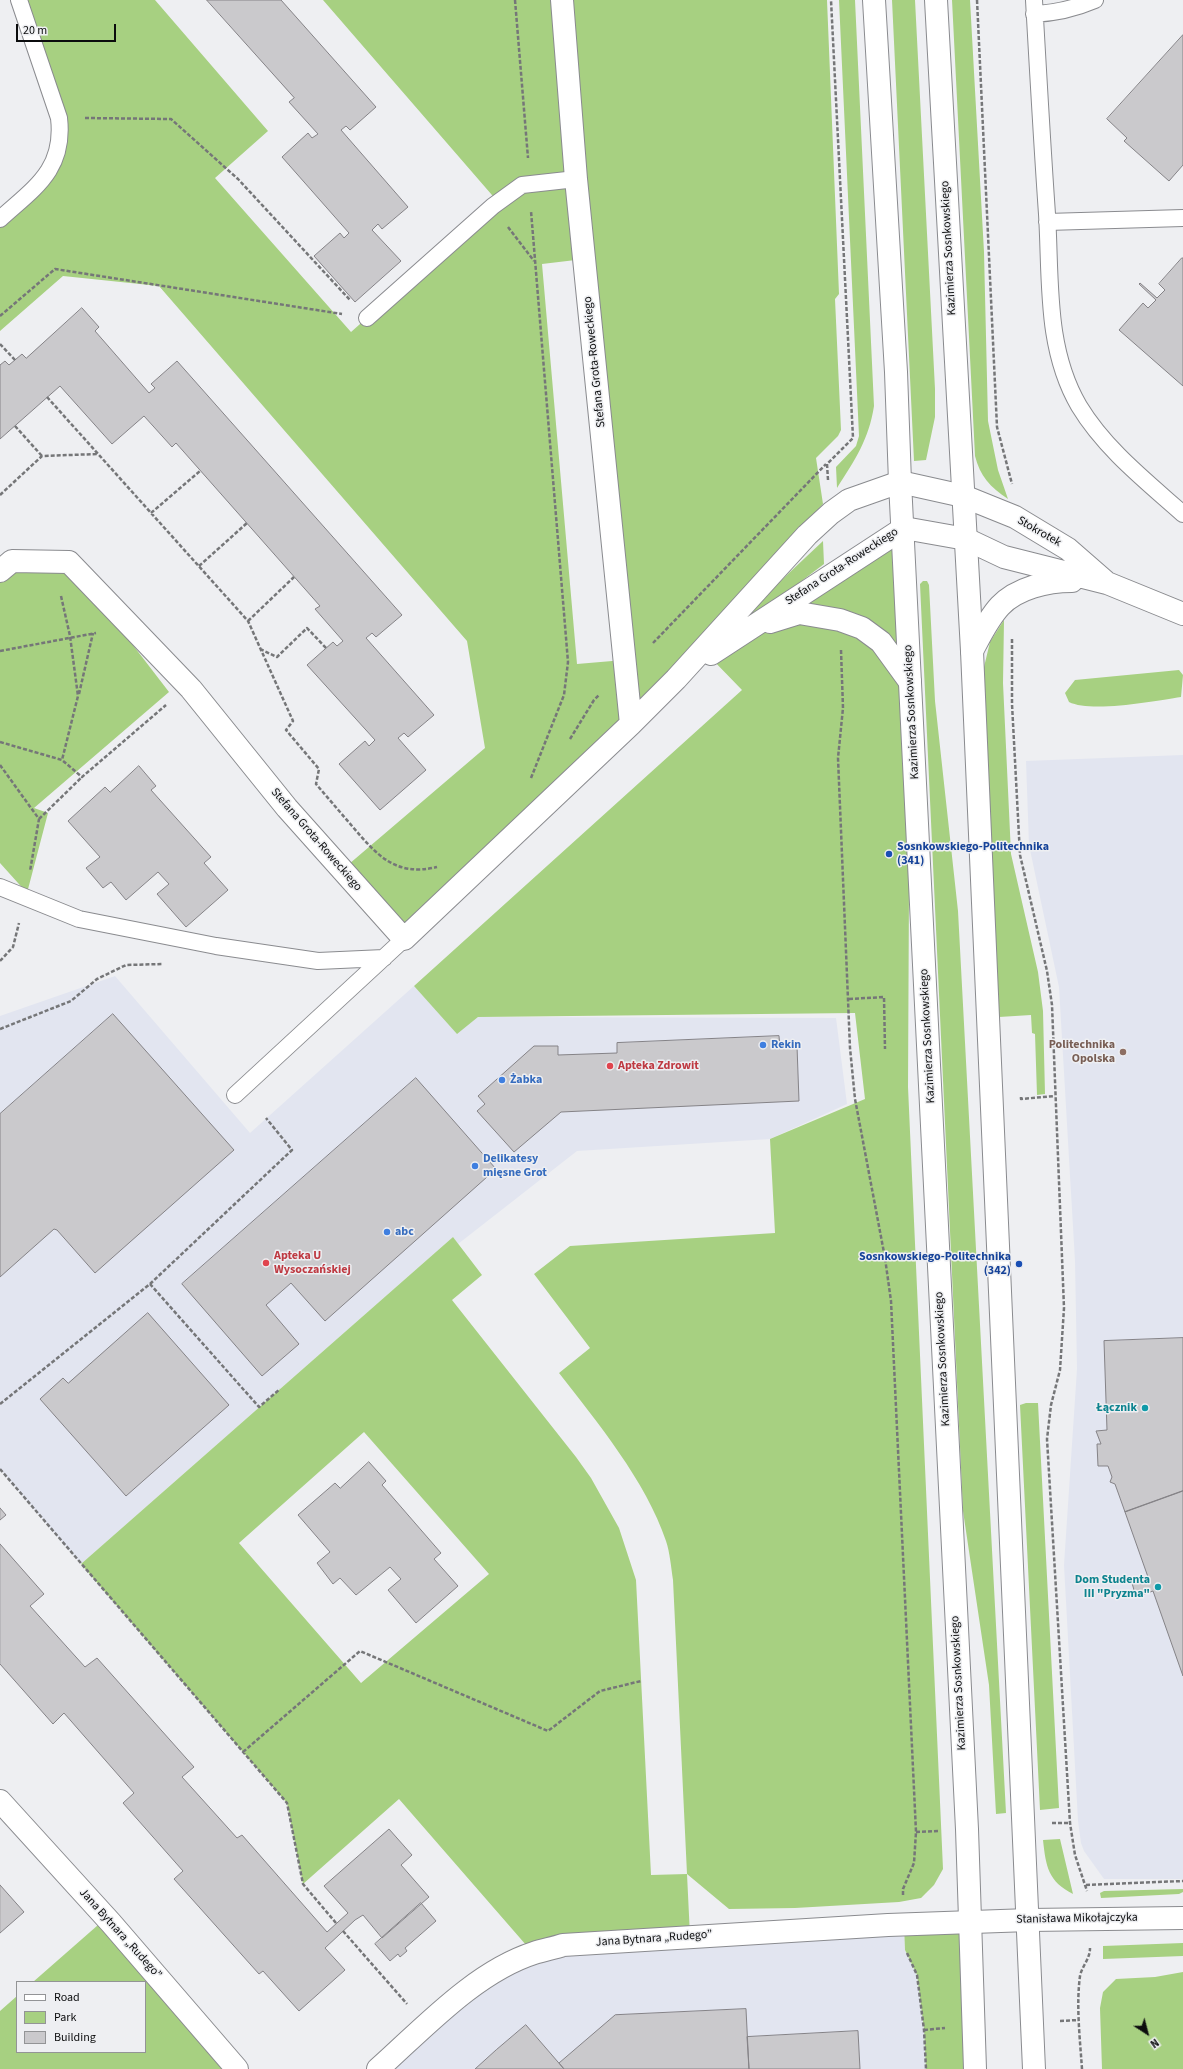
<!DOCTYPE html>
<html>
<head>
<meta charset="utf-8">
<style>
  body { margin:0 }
  #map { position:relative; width:1183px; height:2069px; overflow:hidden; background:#eeeff2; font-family:"Source Sans 3",sans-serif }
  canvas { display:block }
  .legend { position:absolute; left:16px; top:1981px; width:130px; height:72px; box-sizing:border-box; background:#eeeff2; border:1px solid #939496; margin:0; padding:5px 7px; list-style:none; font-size:12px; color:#0b0c0d }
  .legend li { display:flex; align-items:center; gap:8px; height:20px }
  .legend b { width:20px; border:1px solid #939496 }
  .north { position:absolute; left:1127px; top:2013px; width:40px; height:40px; -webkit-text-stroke:3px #eeeff2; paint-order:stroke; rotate:144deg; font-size:11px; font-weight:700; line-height:16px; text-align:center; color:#0b0c0d }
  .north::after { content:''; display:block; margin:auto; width:14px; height:18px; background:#0b0c0d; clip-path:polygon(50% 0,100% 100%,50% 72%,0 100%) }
  .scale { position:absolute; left:16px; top:24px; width:100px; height:18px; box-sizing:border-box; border:2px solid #0b0c0d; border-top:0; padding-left:5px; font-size:12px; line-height:14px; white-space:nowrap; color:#0b0c0d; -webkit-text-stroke:3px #eeeff2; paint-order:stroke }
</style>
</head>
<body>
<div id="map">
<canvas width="1183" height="2069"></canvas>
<ul class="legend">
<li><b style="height:5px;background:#fff"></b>Road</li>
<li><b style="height:11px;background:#a7d081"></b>Park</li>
<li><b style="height:11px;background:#cac9cc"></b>Building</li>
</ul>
<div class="north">N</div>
<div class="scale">20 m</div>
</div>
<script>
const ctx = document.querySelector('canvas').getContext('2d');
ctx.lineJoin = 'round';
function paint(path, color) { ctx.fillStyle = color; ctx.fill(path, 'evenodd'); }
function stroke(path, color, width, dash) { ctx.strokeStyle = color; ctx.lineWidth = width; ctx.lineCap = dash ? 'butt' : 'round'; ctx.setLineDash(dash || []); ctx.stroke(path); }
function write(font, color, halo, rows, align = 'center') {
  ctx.font = font + ' "Source Sans 3",sans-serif'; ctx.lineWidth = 3; ctx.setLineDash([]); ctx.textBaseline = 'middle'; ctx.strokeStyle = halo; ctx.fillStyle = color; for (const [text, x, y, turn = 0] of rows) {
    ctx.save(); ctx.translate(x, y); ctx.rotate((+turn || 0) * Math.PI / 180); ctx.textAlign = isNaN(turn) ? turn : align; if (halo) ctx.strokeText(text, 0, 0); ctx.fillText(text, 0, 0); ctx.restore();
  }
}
const built = new Path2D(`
  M1183 755V1879H1104L1084 1851 1081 1843 1078 1821 1064 1565 1077 1369 1075 1261 1059 987 1029 845 1026 761Z
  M115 976 250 1133 414 986 457 1033 478 1017 836 1018 847 1104 770 1139 577 1151 458 1244 453 1237 81 1564 0 1469V1016Z
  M904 1925 905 1950 917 1975 924 2030 926 2069H378L533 1953Z`);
const green = new Path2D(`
  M19 0H155L268 131 215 178 351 332 498 202 323 0H827L839 294 835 299 841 430 838 436 816 458 823 504 747 591 755 605 823 541 824 564 746 623 904 528 910 682 908 1087 943 1869 934 1885 921 1898 899 1902 795 1908 729 1909 687 1874 690 1936 533 1953 399 1799 303 1884 287 1803 81 1564 453 1237 482 1275 452 1300 576 1457 591 1478 619 1528 636 1580 651 1875 687 1874 673 1580C671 1567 670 1553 666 1541 646 1481 597 1422 559 1373L590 1348 534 1274 570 1246 775 1233 770 1139 865 1099 855 1013 478 1017 457 1034 414 986 742 690 709 656 404 939 342 870 485 748 467 641 159 286 63 276 0 331V219L47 176 61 134ZM584 259 624 660 577 664 542 264ZM364 1432 489 1574 361 1683 239 1543Z
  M839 0H855L874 406C869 439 855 460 837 488L836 467 856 446 859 436Z
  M892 0H915L935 389V417L926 460 914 461Z
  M952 0H970L984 252 988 421 998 470 1008 499C990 487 980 476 975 456Z
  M69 562 169 692 34 808 48 813 27 893 0 863V571Z
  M923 581H927L929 585 935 701 958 911 1006 1813 996 1814 989 1685 963 1511 920 584Z
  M1004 620 1003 683 1011 854 1038 972 1043 1011 1045 1094 1037 1095 1035 1034 1032 1033 1031 1015 999 1017 984 667 990 642Z
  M1179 670 1183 675 1181 697C1155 701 1091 713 1069 702L1065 693 1075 680Z
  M1026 1403H1038L1059 1808 1040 1810 1020 1405Z
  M1060 1839 1073 1894C1048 1881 1046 1867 1043 1840Z
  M1183 1889V1892L1179 1894 1101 1898 1100 1893 1104 1891Z
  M106 1918 237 2069H0V2011L17 1996V2052H145V1982H33Z
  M970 1922 975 2069H926L924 2029 917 1975 905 1950 904 1925Z
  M1183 1943V1956L1103 1959V1946Z
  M1183 1972V2069H1102L1100 2008 1103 1992 1116 1979 1155 1977Z`);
const building = new Path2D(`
  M207 0H281L376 107 350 130 346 126 341 130 408 207 382 229 378 224 372 230 401 261 355 302 314 256 340 233 344 238 349 233 282 157 308 133 312 138 318 134 289 102 294 98Z
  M1183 35V165L1169 181 1124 141 1127 138 1107 119Z
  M1182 258H1183V386L1119 330 1143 303 1148 308 1156 300 1139 284 1140 283 1157 298 1165 290 1159 284Z
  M82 308 99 327 95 331 149 393 155 388 151 384 177 361 402 615 376 637 372 633 366 638 434 715 408 737 404 733 398 738 426 770 380 810 339 764 365 741 369 746 375 740 307 665 333 642 337 646 343 641 315 609 320 606 176 443 172 447 144 416 112 444 60 386 0 439V365L5 361 9 365 22 354 26 358Z
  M139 766 156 786 151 790 211 857 204 863 228 890 186 927 157 894 169 884 158 872 126 900 111 882 103 888 86 868 100 857 68 821 105 787 110 792Z
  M113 1014 234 1150 95 1273 57 1230 54 1229 0 1277V1114Z
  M779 1036 780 1047 797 1046 799 1101 561 1112 514 1152 477 1111 485 1104 478 1096 534 1046H558V1055L617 1053V1043Z
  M416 1078 496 1169 325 1321 291 1283 266 1305 299 1344 262 1376 182 1284Z
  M148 1313 229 1405 126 1496 40 1399 63 1378 68 1383Z
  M1183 1338V1491L1125 1512 1115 1484 1110 1482 1112 1477 1108 1466H1098L1097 1444H1101L1096 1431 1107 1430 1104 1341Z
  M369 1462 386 1481 382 1485 441 1553 434 1559 458 1586 416 1623 388 1590 401 1579 390 1567 356 1595 340 1578 333 1584 317 1563 330 1552 298 1515 335 1483 340 1488Z
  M1183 1491V1676L1153 1591 1136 1597 1132 1583 1148 1577 1125 1512Z
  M0 1508 6 1515 0 1520Z
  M0 1544 44 1594 30 1606 85 1667 97 1658 194 1767 182 1777 237 1838 242 1835 327 1932 348 1913 324 1886 389 1829 412 1855 401 1865 429 1897 382 1938 363 1915 355 1920 325 1948 345 1970 299 2011 263 1971 259 1974 174 1879 183 1871 123 1803 134 1793 64 1713 53 1724 0 1664Z
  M0 1885 24 1912 0 1933Z
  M421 1903 436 1921 405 1948 407 1951 400 1957 398 1954 390 1961 375 1944Z
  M746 2009 749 2069H564L559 2063 615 2015Z
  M526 2025 564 2069H475L496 2050Z
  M858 2031 860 2069H749L747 2037Z`);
const path = new Path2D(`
  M515 0 528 158
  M977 0 997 427 1012 484
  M85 118 171 119 238 179 350 300
  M508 227 534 261
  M0 316 55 269 342 314
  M0 344 15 360
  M47 397 248 621 293 721 286 730 319 769 316 784C328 798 340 812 352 826 377 855 395 877 437 867
  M15 426 42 456
  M828 480 827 464 853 438 831 0
  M0 495 42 456 98 454
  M151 513 200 471
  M199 566 247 523
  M61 596 70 636 78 696 62 760
  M248 621 294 577
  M1012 639V704L1020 855 1047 971 1052 1005 1064 1308 1060 1370 1051 1405 1047 1439 1070 1823 1075 1855 1087 1891
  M653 643 826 464
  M260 649 277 657 307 628 326 648
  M841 650 843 708 838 758 850 1048 855 1099 885 1258 891 1301 916 1832 914 1863 903 1889V1896
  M0 651 96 633
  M79 694 93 633
  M570 739 594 700 599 695
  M0 742 62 760 82 777 166 705
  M0 765 39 819 30 871
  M531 778 564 695 568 662 531 211
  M39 819 82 777
  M0 961 13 947 19 923
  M849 999 884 997 885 1049
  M0 1029 71 1001 97 979 126 965 163 964
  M1021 1097V1099L1055 1096
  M150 1284 292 1150 266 1118
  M0 1404 150 1284 259 1407 280 1389
  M0 1469 287 1803 303 1884 336 1923
  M243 1752 360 1651 548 1731 600 1691 641 1681
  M1052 1823H1070
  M916 1832 939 1831
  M1086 1885 1183 1881
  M343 1931 407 2004
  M907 1953 917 1975 924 2030 926 2069
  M1060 2021 1079 2020
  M924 2030 945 2028
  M1082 2069C1080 2039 1076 2006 1080 1976 1082 1966 1090 1959 1090 1948`);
const service = new Path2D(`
  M1034 0C1038 71 1042 143 1047 214 1051 279 1045 348 1079 406 1105 449 1146 481 1183 514
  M1034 14C1057 13 1074 9 1095 0
  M0 219C34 188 65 170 59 118L19 0
  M1047 222 1183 218
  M367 318 493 206 522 185 576 179
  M0 887 79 919 216 946 318 961 384 958
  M235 1095 404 939`);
const minor = new Path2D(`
  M562 0 576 179 631 724
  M0 571 12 561 69 562 191 689 287 808 404 939 631 724 676 679 807 535 831 513 849 500 900 482 963 496 1015 517 1068 549 1107 583
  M770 622 799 613 840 620 862 628 881 642 910 682
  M972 651C980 636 988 619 1000 606 1017 588 1047 581 1072 581
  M711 654 904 528 966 539 1004 557 1107 583 1183 614
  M0 1801 111 1923 237 2069
  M378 2069C424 2028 475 1972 534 1953 543 1950 554 1948 563 1945L888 1925 1029 1920 1183 1918`);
const tertiary = new Path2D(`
  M874 0 896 372 900 482 967 1829 975 2069
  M936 0 972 651 1034 2069`);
const markers = [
  [889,854,4,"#1a4fb4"],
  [763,1045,4,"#3f7fe0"],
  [1123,1052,4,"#8d6e63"],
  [610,1066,4,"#e0444e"],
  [502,1080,4,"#3f7fe0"],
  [475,1166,4,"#3f7fe0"],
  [387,1232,4,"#3f7fe0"],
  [266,1263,4,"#e0444e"],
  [1019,1264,4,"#1a4fb4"],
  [1145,1408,4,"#0f9aa8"],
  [1158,1587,4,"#0f9aa8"]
];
const streetNames = [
  ["Kazimierza Sosnkowskiego",949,248,-93],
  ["Stefana Grota-Roweckiego",595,362,-96],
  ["Stokrotek",1039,532,30],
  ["Stefana Grota-Roweckiego",842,567,-33],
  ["Kazimierza Sosnkowskiego",912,712,-93],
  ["Stefana Grota-Roweckiego",316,840,49],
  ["Kazimierza Sosnkowskiego",928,1036,-93],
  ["Kazimierza Sosnkowskiego",943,1359,-93],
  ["Kazimierza Sosnkowskiego",959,1683,-93],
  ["Stanisława Mikołajczyka",1077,1919,-1],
  ["Jana Bytnara „Rudego”",120,1934,48],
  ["Jana Bytnara „Rudego”",654,1939,-4]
];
const transitNames = [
  ["Sosnkowskiego-Politechnika",897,847],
  ["(341)",897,861],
  ["Sosnkowskiego-Politechnika",1011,1257,"right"],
  ["(342)",1011,1271,"right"]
];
const shopNames = [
  ["Rekin",771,1045],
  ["Żabka",510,1080],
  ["Delikatesy",483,1159],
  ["mięsne Grot",483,1173],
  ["abc",395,1232]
];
const educationNames = [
  ["Politechnika",1115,1045],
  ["Opolska",1115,1059]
];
const healthNames = [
  ["Apteka Zdrowit",618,1066],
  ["Apteka U",274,1256],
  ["Wysoczańskiej",274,1270]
];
const cultureNames = [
  ["Łącznik",1137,1408],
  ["Dom Studenta",1150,1580],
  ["III \"Pryzma\"",1150,1594]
];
paint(built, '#e2e5f0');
paint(green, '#a7d081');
paint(building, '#cac9cc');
stroke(building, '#858387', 1);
stroke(service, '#8a8b8f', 18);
stroke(minor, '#8a8b8f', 24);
stroke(tertiary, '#8a8b8f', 24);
stroke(path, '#757678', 2.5, [4, 2]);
stroke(service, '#fff', 16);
stroke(minor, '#fff', 22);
stroke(tertiary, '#fff', 22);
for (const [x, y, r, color] of markers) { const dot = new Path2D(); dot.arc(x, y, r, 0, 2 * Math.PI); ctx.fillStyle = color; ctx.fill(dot); stroke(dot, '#eeeff2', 1.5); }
write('12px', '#0b0c0d', '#eeeff2', streetNames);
write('bold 12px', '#164399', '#eeeff2', transitNames, 'left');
write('bold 12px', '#366cbe', '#eeeff2', shopNames, 'left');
write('bold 12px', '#785e54', '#eeeff2', educationNames, 'right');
write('bold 12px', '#be3a42', '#eeeff2', healthNames, 'left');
write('bold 12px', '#0d838f', '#eeeff2', cultureNames, 'right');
</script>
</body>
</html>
